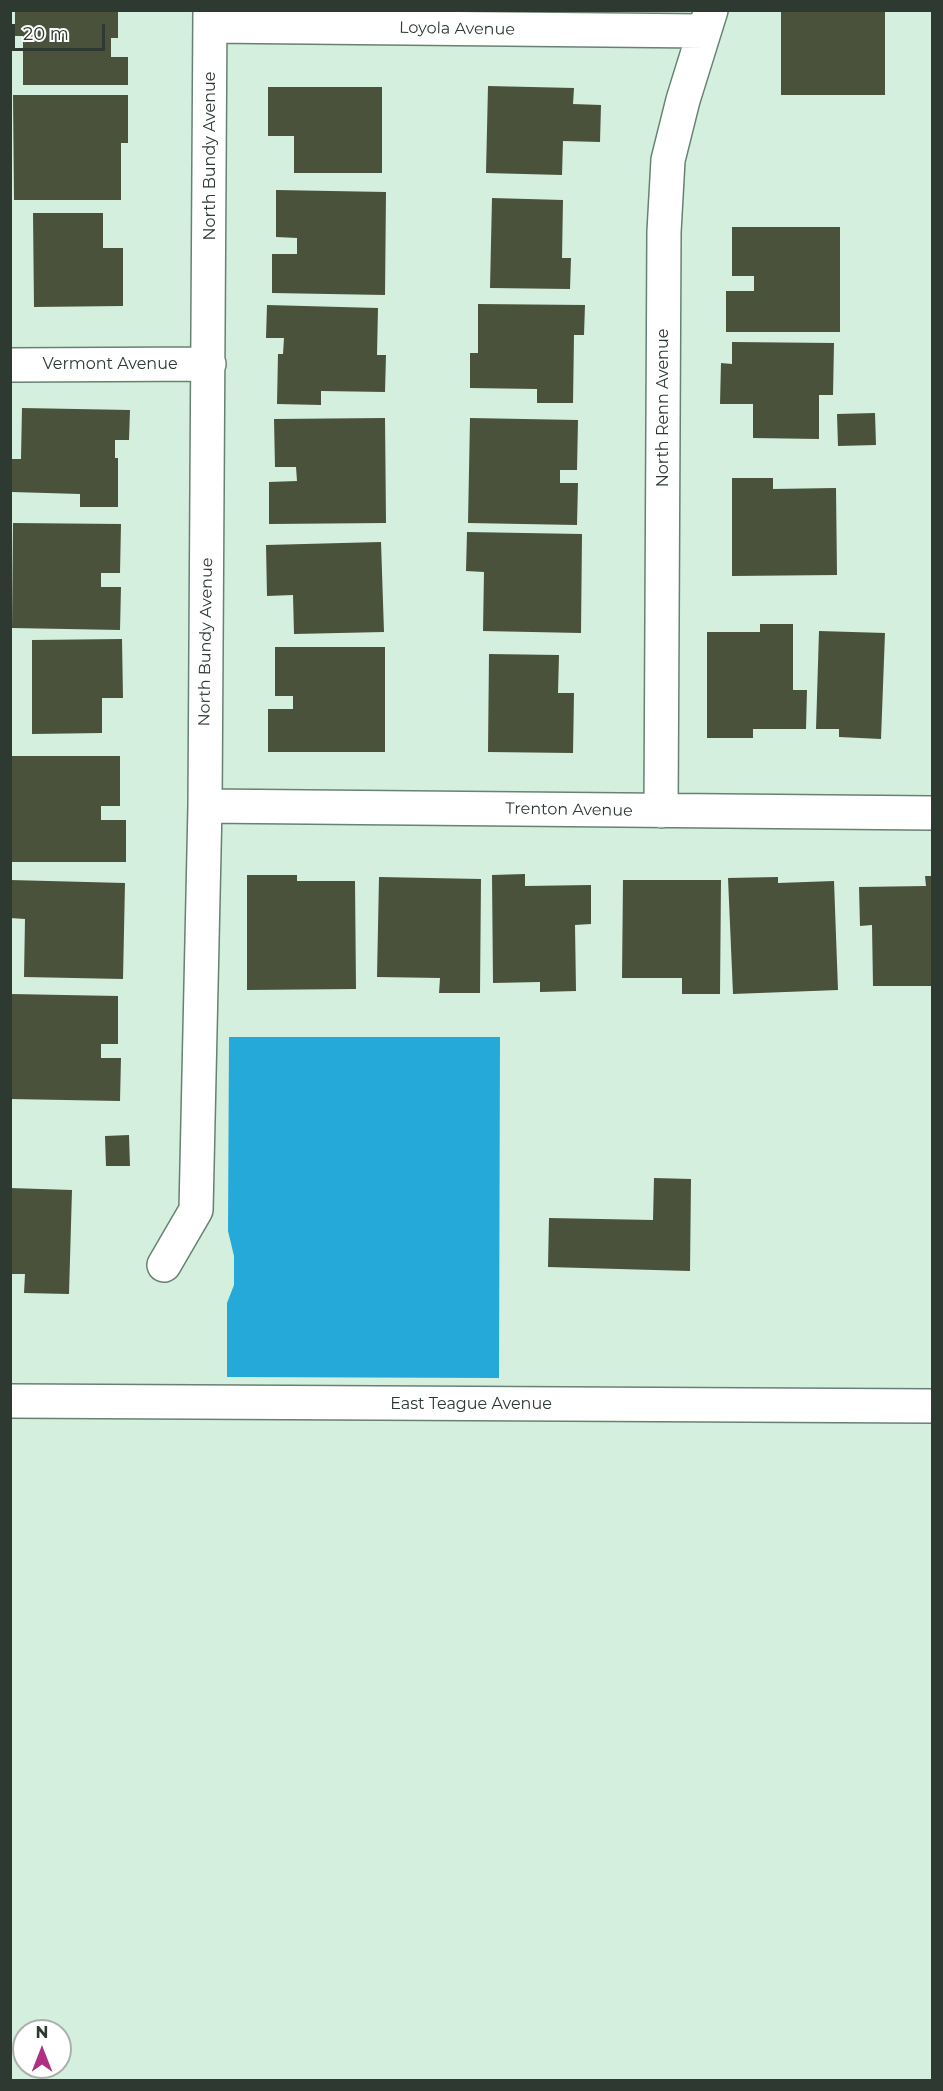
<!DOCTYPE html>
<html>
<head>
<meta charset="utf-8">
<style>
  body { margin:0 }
  #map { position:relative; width:943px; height:2091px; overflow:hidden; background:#d4efde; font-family:Montserrat,sans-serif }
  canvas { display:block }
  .frame { position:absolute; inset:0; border:12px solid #2e3932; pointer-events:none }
  .north { position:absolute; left:12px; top:2019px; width:60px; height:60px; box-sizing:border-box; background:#fff; border:2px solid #abb0ad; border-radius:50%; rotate:0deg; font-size:16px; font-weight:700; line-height:24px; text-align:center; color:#2e3932 }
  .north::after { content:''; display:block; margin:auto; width:21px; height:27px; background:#ae3080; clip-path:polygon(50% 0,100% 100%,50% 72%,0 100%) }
  .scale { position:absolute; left:12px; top:24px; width:93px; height:27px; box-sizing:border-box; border:3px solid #2e3932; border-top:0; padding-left:8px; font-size:18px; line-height:21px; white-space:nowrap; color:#2e3932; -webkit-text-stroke:4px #fff; paint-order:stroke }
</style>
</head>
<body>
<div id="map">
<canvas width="943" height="2091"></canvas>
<div class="frame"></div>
<div class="north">N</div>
<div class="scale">20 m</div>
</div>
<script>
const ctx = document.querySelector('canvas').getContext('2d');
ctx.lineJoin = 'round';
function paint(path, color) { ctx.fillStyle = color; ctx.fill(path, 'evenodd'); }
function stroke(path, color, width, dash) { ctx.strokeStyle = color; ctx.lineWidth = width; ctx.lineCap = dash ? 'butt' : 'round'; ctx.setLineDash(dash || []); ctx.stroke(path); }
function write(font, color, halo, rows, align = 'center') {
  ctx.font = font + ' Montserrat,sans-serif'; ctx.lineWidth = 6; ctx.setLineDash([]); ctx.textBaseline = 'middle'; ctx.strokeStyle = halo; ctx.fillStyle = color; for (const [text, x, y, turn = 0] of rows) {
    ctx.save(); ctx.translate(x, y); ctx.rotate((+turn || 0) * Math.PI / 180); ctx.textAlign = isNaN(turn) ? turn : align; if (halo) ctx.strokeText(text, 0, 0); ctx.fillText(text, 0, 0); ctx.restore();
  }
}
const water = new Path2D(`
  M229 1037H500L499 1378 227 1377V1303L234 1285V1256L228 1231Z`);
const building = new Path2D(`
  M15 10H118V38H111V57H128V85H23V36H15Z
  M781 10H885V95H781Z
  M488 86 574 88 573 104 601 105 600 142 563 141 562 175 486 173Z
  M268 87H382V173H294V136H268Z
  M13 95H128V143H121V200H14Z
  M276 190 386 192 385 295 272 293V254H297V238L276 237Z
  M492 198 563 200 562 258H571L570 289 490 288Z
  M33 213H103V248H123V306L34 307Z
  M732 227H840V332H726V291H754V276H732Z
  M478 304 585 305 584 335H574L573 403H537V389L470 388V353H478Z
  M267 305 378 308 377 355H386L385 392 321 391V405L277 404 278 354H283L284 338H266Z
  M732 342 834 343 833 395H819V439L753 438V404H720L721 363 732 364Z
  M22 408 130 410 129 440H115V458H118V507H80V494L12 492V459H21Z
  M875 413 876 445 838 446 837 414Z
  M385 418 386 523 269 524V482L297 481 296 467H275L274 419Z
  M470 418 578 420 577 470H560V483H578L577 525 468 523Z
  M732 478H773V489L836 488 837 575 732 576Z
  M13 523 121 524 120 573H101V587H121L120 630 12 628Z
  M467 532 582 534 581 633 483 631 484 572 466 571Z
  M381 542 384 632 294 634 293 595 267 596 266 545Z
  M760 624H793V690H807L806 729H753V738H707V632H760Z
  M819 631 885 633 881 739 839 737V729H816Z
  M122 639 123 698H102V733L32 734V640Z
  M275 647H385V752H268V709H293V696H275Z
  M489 654 559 655 558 693H574L573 753 488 752Z
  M11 756H120V806H101V820H126V862H10Z
  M525 874V886L591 885V924L575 925 576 991 540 992V982L493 983 492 875Z
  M247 875H297V881H355L356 989 247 990Z
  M925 876H932V986H873L872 925 860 926 859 887 926 886Z
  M379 877 481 879 480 993H439L440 978 377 977Z
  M778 877V883L834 881 838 990 733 994 728 878Z
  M10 880 125 883 123 979 24 977 25 919 10 918Z
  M623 880H721L720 994H682V978H622Z
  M11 994 118 996V1044H101V1058H121L120 1101 10 1099Z
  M129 1135 130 1166H106L105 1136Z
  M654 1178 691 1179 690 1271 548 1267 549 1218 653 1220Z
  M10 1188 72 1190 69 1294 24 1293 25 1274H10Z`);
const minor = new Path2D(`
  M210 26 704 31
  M10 365 209 364
  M205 806 932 813
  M661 811 664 232 668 160 683 100 711 10
  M164 1265 196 1210 205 806 210 10
  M10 1401 932 1406`);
const streetNames = [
  ["Loyola Avenue",457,29,1],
  ["North Bundy Avenue",210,156,-90],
  ["Vermont Avenue",110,364],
  ["North Renn Avenue",663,408,-90],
  ["North Bundy Avenue",206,642,-89],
  ["Trenton Avenue",569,810,1],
  ["East Teague Avenue",471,1404]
];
paint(water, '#25a9d8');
paint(building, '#4a523c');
stroke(minor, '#688172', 36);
stroke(minor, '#fff', 33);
write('16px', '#2e3932', '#fff', streetNames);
</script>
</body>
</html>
